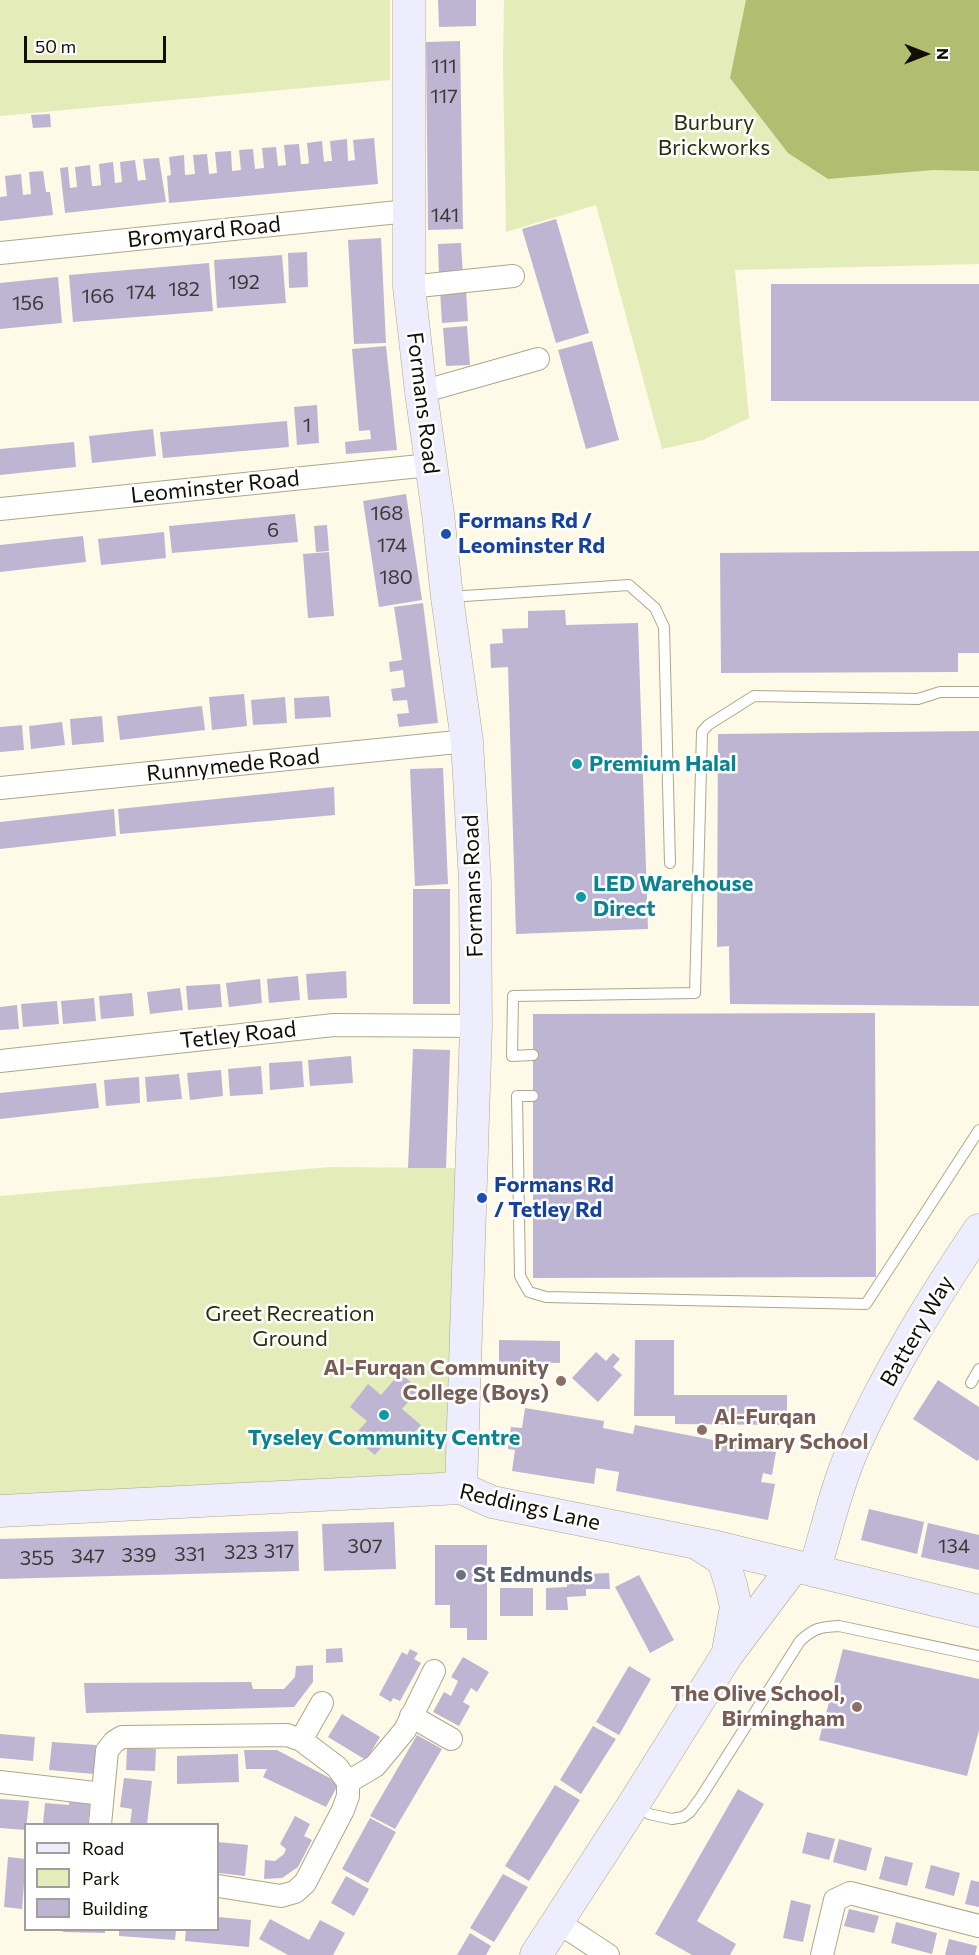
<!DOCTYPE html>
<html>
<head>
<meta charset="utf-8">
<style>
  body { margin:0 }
  #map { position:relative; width:979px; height:1955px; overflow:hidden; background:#fefae7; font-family:Commissioner,sans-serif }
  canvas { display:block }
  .legend { position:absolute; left:24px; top:1823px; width:195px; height:108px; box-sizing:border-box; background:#fff; border:2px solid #a09f9b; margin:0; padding:8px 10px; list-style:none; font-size:18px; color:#110e05 }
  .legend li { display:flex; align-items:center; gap:12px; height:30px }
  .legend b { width:30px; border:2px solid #a09f9b }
  .north { position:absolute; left:895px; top:24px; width:60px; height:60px; -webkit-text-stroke:4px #fff; paint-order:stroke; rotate:90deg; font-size:16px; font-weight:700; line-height:24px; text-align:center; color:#110e05 }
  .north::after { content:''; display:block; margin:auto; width:21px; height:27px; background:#110e05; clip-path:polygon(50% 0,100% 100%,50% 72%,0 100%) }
  .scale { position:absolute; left:24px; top:36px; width:142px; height:27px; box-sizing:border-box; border:3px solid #110e05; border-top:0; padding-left:8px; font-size:18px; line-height:21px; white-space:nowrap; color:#110e05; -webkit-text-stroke:4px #fff; paint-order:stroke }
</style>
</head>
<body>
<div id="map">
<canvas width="979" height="1955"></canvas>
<ul class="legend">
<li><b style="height:8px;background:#ededfe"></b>Road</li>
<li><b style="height:16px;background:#e4edba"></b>Park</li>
<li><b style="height:16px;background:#beb5d2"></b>Building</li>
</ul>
<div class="north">N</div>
<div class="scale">50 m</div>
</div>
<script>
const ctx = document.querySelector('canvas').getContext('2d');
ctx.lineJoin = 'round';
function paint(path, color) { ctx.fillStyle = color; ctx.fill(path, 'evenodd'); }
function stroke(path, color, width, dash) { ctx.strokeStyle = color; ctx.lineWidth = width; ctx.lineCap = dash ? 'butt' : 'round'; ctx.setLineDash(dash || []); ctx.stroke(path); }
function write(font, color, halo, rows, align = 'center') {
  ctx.font = font + ' Commissioner,sans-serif'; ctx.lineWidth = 5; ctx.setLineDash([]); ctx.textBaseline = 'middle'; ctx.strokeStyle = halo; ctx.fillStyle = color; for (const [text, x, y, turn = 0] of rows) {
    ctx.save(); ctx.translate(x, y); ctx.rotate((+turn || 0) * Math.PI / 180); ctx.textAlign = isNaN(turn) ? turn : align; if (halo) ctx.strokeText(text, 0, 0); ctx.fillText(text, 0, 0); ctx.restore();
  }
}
const green = new Path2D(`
  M0 0H390V80L0 116Z
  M504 0H979V264L735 270 749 418 703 440 662 449 596 205 506 232 503 62Z
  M330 1167 456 1168 451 1474 0 1497V1196Z`);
const forest = new Path2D(`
  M746 0H979V171L933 170 828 179 788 153 730 78Z`);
const building = new Path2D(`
  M438 0H476V26L439 27Z
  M460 41 463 229 428 230 426 42Z
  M50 114 51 127 33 128 31 115Z
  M374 138 378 184 169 203 167 176 171 175 169 157 184 155 185 175 195 174 193 155 207 154 209 174 217 173 215 152 231 151 232 171 241 170 239 150 253 149 255 169 264 168 262 148 276 147 278 166 286 165 284 145 299 144 301 164H306L309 163 307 143 322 141 324 162 328 161H332L330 141 347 139 348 161 355 160 353 140Z
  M159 158 166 202 65 213 60 168 68 167 70 188 77 187 75 167 90 165 92 186H96L101 185 99 164 113 162 115 183 122 182 120 162 135 160 138 181 142 180H146L143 159Z
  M43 171 46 192H50L53 215 0 221V197L7 196 5 176 21 174 23 195 31 194 29 172Z
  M556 219 589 333 556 343 522 229Z
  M381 238 386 343 354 344 348 240Z
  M461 243 463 276 439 277 438 244Z
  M307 252 308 287 289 288 288 253Z
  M282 255 286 303 217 308 214 260Z
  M209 263 213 311 73 322 69 275Z
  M58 277 62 323 0 329V283Z
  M771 284H979V401H771Z
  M466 289 468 321 442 323 440 290Z
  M467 326 470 365 446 366 443 328Z
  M592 341 619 440 586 449 558 350Z
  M386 346 397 450 346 454 345 442 371 439 370 430 359 431 352 349Z
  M317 405 319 443 297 445 294 407Z
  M287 421 289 447 163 458 160 432Z
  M153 429 156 456 92 463 89 436Z
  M74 442 76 467 0 475V449Z
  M406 494 422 600 379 607 363 501Z
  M295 514 298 542 172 553 169 526Z
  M327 525 329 551 316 552 314 526Z
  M164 532 166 558 101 565 98 539Z
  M83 536 86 562 0 572V545Z
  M979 551V653H958V672L721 673 720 553Z
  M329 552 334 616 308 618 303 554Z
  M423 603 438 723 399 727 397 714 409 713 407 700 393 701 391 689 405 687 403 670 390 672 389 662 402 660 394 607Z
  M565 610 566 625 638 623 648 929 516 934 508 667 491 668 490 644 503 643 502 629 528 628V611Z
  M244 694 247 726 212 730 209 697Z
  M329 696 331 717 295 719 294 698Z
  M285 697 287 723 253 725 251 700Z
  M202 706 205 730 120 740 117 716Z
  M102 716 104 742 72 745 70 719Z
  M62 722 65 745 31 749 29 726Z
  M22 725 24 750 0 752V727Z
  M979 731V1006L730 1004 729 946 717 947 718 734Z
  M443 768 448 884 415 886 410 769Z
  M334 787 335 815 120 834 118 809Z
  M114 809 116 836 0 849V822Z
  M413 889H450V1004H413Z
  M346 971 347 998 308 1000 306 974Z
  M298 976 300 1000 269 1003 267 979Z
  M260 979 262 1003 229 1007 226 983Z
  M220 984 222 1007 188 1010 186 986Z
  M180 988 183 1010 150 1014 147 992Z
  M132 993 134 1016 101 1019 99 996Z
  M94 998 96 1021 63 1024 61 1001Z
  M57 1001 59 1024 23 1027 21 1004Z
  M17 1005 19 1029 0 1030V1007Z
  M875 1013 876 1277 533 1278V1014Z
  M413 1049 450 1050 446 1168H408Z
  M351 1056 353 1083 310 1086 308 1060Z
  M302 1061 304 1087 270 1090 269 1063Z
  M261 1066 263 1094 230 1096 228 1069Z
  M221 1070 223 1096 190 1100 187 1073Z
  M179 1074 182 1099 147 1102 145 1077Z
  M139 1077 140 1103 106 1106 104 1080Z
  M96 1083 99 1108 0 1119V1093Z
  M499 1340 560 1341V1363L499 1362Z
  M635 1340H674V1395H787V1425L675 1424V1416H634Z
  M596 1352 606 1361 613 1353 620 1359 613 1367 622 1375 598 1402 572 1378Z
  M400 1373 419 1389 402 1409 421 1425 403 1447 390 1437 375 1455 353 1437 367 1421 350 1407 368 1384 381 1395Z
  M938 1380 979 1407V1459L977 1461 913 1419Z
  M525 1408 604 1421 603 1428 633 1434 635 1425 776 1452 772 1475 763 1473 761 1482 775 1484 768 1520 616 1491 619 1472 596 1468 594 1484 512 1471 515 1450 508 1449 511 1427 522 1428Z
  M869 1509 924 1522 917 1554 861 1540Z
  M394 1522 396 1569 324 1571 322 1524Z
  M928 1523 979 1535V1570L921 1557Z
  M298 1531 299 1571 0 1579V1539Z
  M435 1545H487V1640H467V1628H450V1605H435Z
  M609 1573 610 1589H586V1596L567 1597 568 1610H546V1588L567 1587V1582L586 1581V1574Z
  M639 1575 674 1640 650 1653 615 1587Z
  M500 1588H533V1616H500Z
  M342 1648 343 1662 326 1663V1649Z
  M410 1649 418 1653 414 1659 421 1663 400 1701 393 1698 391 1702 379 1695 402 1652 407 1655Z
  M843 1649 979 1679V1730L967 1776 819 1740Z
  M463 1657 489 1672 477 1692 471 1688 463 1702 470 1706 459 1726 433 1712 444 1692 451 1696 458 1681 451 1677Z
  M313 1665V1682L294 1707 86 1713 84 1683 251 1682 253 1689H284L295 1677 296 1666Z
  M629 1666 651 1679 619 1735 596 1722Z
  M342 1714 380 1737 366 1760 328 1737Z
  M593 1726 616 1739 581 1794 560 1780Z
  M0 1734 35 1737 33 1761 0 1758Z
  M417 1735 442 1749 395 1829 370 1816Z
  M52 1742 96 1745 94 1774 49 1770Z
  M127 1748 156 1749 155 1771 126 1770Z
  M244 1750H277L339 1783 326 1807 263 1777 267 1769H246Z
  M238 1754 239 1782 177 1784V1756Z
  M124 1778 152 1781 147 1824H130L132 1809 120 1807Z
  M555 1785 580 1800 529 1881 505 1866Z
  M738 1789 764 1804 697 1921 736 1944 730 1955H692L655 1934Z
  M0 1799 29 1801 26 1830 0 1828Z
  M69 1802 90 1804 88 1824H43L45 1803 69 1805Z
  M295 1816 310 1824 304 1836 312 1840 298 1867 282 1878 264 1879 265 1860 275 1861 284 1854 286 1849 280 1844Z
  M370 1818 396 1832 368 1883 342 1869Z
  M807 1832 835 1839 829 1860 802 1853Z
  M839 1839 872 1848 866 1871 833 1862Z
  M218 1842 248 1845 245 1876 218 1873Z
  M885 1856 913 1863 907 1886 879 1879Z
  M8 1857 26 1859 22 1909 4 1907Z
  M931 1865 960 1873 954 1896 925 1888Z
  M503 1874 528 1887 494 1942 470 1928Z
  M346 1876 369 1889 354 1916 331 1903Z
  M971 1880 979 1882V1907L965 1904Z
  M791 1900 811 1905 803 1942 783 1938Z
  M849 1909 879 1916 874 1933 844 1926Z
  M218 1917 251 1920 249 1947 185 1941 186 1930H218Z
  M270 1919 309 1940 320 1920 345 1933 333 1955H288L259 1939Z
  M896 1922 937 1933 932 1954 891 1943Z
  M63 1930H105V1933L63 1932Z
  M119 1930H176L175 1940 119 1936Z
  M470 1933 491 1946 486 1955H457Z
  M949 1939 977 1946 975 1955H945Z`);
const lane = new Path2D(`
  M450 597 629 585 655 608 664 627 670 863
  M533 1055 512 1056 513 996 695 993 702 732 708 725 754 696 918 699 940 692H979
  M533 1096H517L520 1276 529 1292 546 1297 866 1304 979 1130
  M971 1383 979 1369
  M637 1804 649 1814 672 1819 683 1817 690 1812 701 1797 800 1641C814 1628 820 1627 839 1626L979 1656`);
const street = new Path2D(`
  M0 253 408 211
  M409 287 513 276
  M421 392 538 359
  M0 509 430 465
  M0 788 467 741
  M0 1061 334 1025 476 1026
  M411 1716 451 1739
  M301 1740 322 1703
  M0 1782 103 1794
  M348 1782 375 1766 405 1730 434 1671
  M100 1824 107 1751 114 1742 122 1737 287 1735 301 1740 337 1767 348 1782V1796L343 1810 305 1883 295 1892 281 1896 218 1886
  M556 1921 608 1955
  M822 1955 835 1900 850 1893 979 1926`);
const secondary = new Path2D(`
  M409 0V287L421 392 438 514 447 597 467 741 475 881 476 1026 461 1488
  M0 1511 461 1488 492 1502 717 1547 979 1611
  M698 1544 723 1560 731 1585 736 1607 728 1651
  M814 1571C827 1530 836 1487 853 1449 888 1371 932 1300 979 1230
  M536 1955 635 1802 727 1655 794 1566`);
const markers = [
  [446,534,6,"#1a4fb4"],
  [577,764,6,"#0f9aa8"],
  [581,897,6,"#0f9aa8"],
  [482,1198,6,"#1a4fb4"],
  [561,1381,6,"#8d6e63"],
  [384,1415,6,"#0f9aa8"],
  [702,1430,6,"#8d6e63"],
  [461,1575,6,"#6b7280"],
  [857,1707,6,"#8d6e63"]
];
const numberNames = [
  ["111",444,66],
  ["117",444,96],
  ["141",445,215],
  ["192",244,282],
  ["182",184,289],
  ["174",141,292],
  ["166",98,296],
  ["156",28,303],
  ["1",307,425],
  ["168",387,513],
  ["6",273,530],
  ["174",392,545],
  ["180",396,577],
  ["307",365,1546],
  ["134",954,1546],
  ["317",279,1551],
  ["323",241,1552],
  ["331",190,1554],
  ["339",139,1555],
  ["347",88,1556],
  ["355",37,1558]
];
const parkNames = [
  ["Burbury",714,123],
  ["Brickworks",714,148],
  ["Greet Recreation",290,1314],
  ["Ground",290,1339]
];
const streetNames = [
  ["Bromyard Road",204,232,-6],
  ["Formans Road",423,403,83],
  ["Leominster Road",215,487,-6],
  ["Runnymede Road",233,765,-6],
  ["Formans Road",473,886,-92],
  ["Tetley Road",238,1035,-6],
  ["Battery Way",917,1331,-60],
  ["Reddings Lane",530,1507,13]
];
const transitNames = [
  ["Formans Rd /",458,521],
  ["Leominster Rd",458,546],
  ["Formans Rd",494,1185],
  ["/ Tetley Rd",494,1210]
];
const cultureNames = [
  ["Premium Halal",589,764],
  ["LED Warehouse",593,884],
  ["Direct",593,909],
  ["Tyseley Community Centre",384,1438,"center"]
];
const educationNames = [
  ["Al-Furqan Community",549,1368],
  ["College (Boys)",549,1393],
  ["Al-Furqan",714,1417,"left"],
  ["Primary School",714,1442,"left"],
  ["The Olive School,",845,1694],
  ["Birmingham",845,1719]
];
const worshipNames = [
  ["St Edmunds",473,1575]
];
paint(green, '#e4edba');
paint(forest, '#b1bd70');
paint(building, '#beb5d2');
stroke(lane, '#ada789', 12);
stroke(street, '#ada789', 24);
stroke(secondary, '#ada789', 33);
stroke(lane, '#fff', 10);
stroke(street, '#fff', 22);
stroke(secondary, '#ededfe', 32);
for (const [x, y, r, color] of markers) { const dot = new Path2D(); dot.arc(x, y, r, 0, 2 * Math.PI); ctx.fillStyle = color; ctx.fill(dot); stroke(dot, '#fff', 2); }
write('20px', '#3c3838', null, numberNames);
write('22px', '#2b2f0d', '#fff', parkNames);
write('22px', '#110e05', '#fff', streetNames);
write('bold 22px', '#164399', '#fff', transitNames, 'left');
write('bold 22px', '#0d838f', '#fff', cultureNames, 'left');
write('bold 22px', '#785e54', '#fff', educationNames, 'right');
write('bold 22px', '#5b616d', '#fff', worshipNames, 'left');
</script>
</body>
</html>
